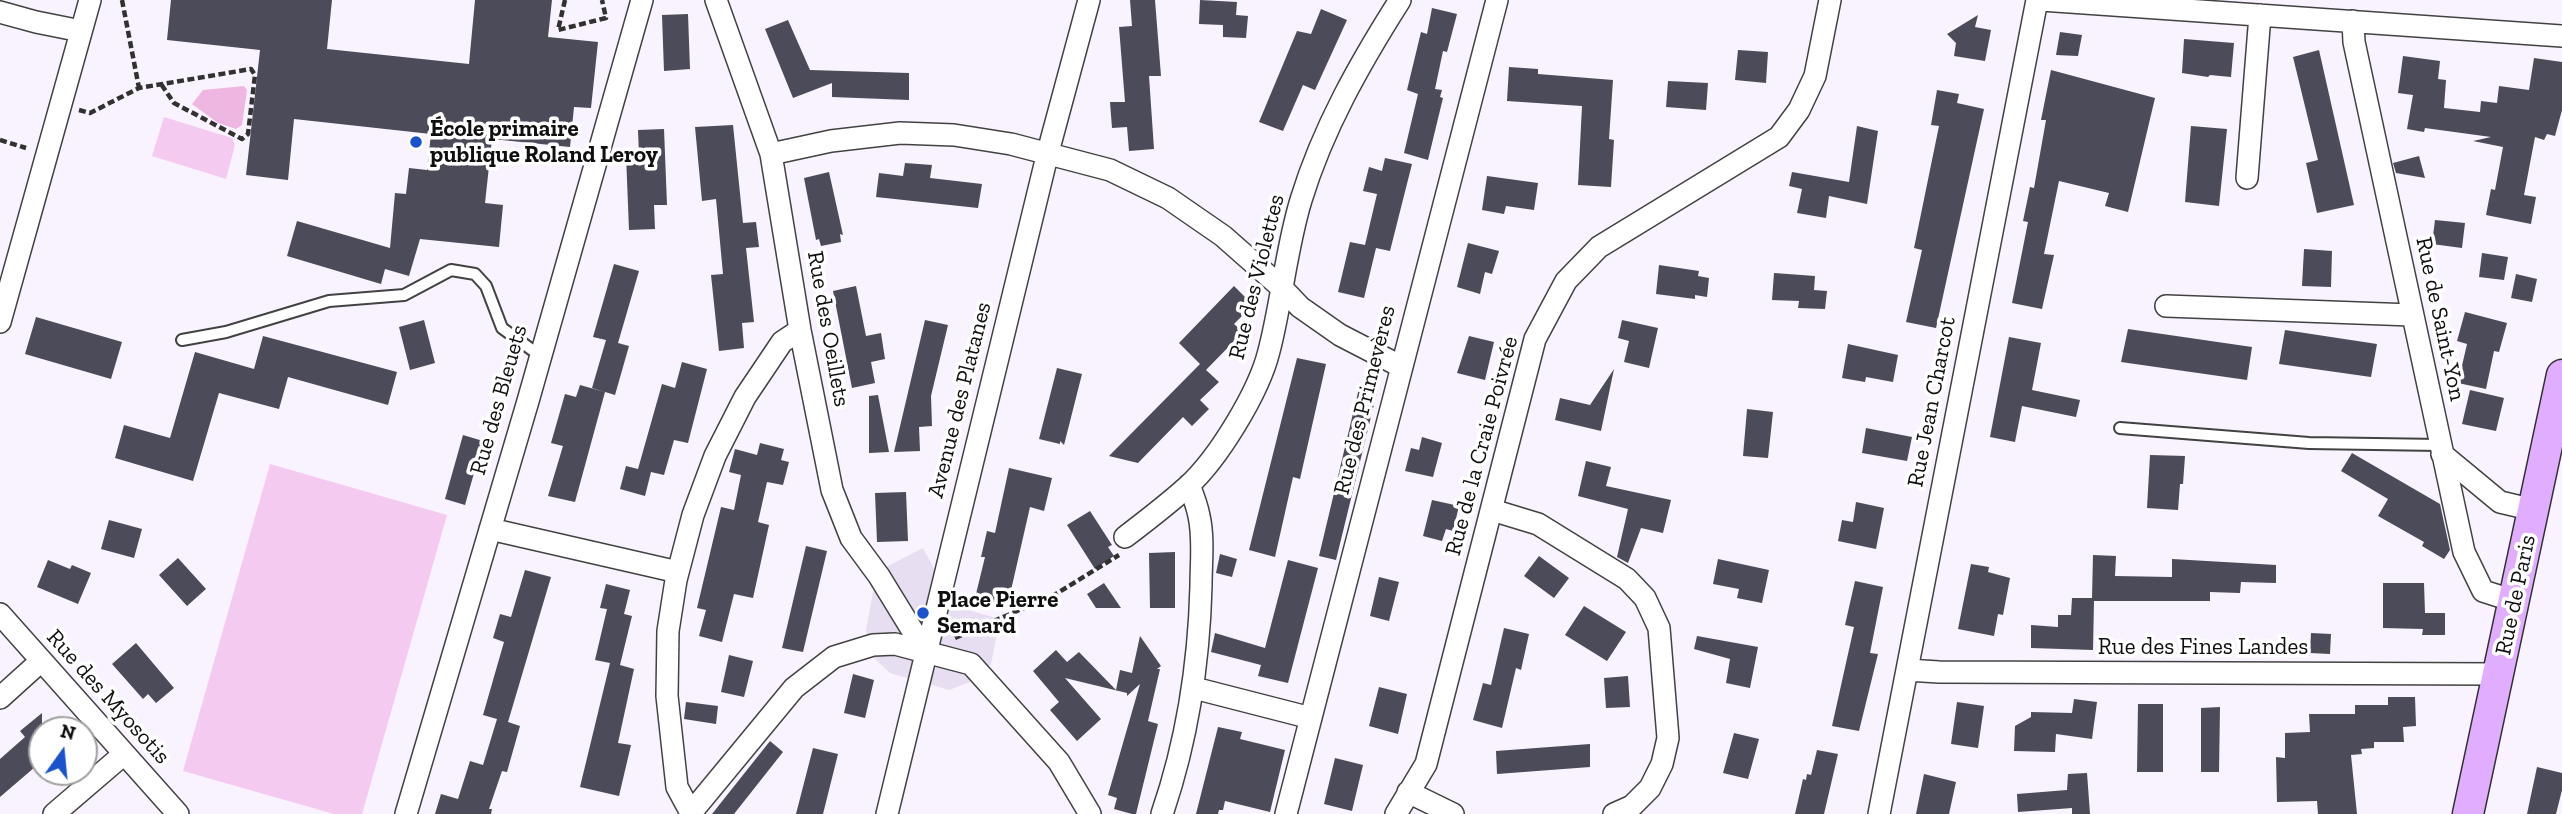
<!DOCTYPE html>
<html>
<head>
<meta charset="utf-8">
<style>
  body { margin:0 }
  #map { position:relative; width:2562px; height:814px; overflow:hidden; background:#f9f2ff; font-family:"Zilla Slab",serif }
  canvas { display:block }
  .north { position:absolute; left:28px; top:716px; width:70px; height:70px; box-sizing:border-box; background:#fff; border:2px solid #9f9f9f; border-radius:50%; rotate:15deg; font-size:19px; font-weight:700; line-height:28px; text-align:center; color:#0f0f0f }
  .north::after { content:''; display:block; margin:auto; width:24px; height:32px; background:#1a52cd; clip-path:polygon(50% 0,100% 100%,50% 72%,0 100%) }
</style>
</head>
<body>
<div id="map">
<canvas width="2562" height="814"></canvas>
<div class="north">N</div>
</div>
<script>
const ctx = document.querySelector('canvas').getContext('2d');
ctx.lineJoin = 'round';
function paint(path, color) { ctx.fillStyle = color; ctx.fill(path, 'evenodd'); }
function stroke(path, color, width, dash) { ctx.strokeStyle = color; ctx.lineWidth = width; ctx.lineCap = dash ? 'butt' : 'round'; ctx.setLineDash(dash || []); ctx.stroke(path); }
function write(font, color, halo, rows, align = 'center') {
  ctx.font = font + ' "Zilla Slab",serif'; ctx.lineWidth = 7; ctx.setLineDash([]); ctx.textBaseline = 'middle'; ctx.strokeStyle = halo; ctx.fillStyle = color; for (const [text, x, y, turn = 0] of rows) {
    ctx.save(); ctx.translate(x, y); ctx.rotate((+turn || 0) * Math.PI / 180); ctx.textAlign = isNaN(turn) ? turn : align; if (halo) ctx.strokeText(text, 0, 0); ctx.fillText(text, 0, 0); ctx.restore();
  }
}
const green = new Path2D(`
  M244 86 247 90 242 125 236 129 218 123 192 104 203 90Z`);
const pitch = new Path2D(`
  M164 117 232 138 235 145 226 179 152 156Z
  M270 464 447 515 362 814H334L183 771Z`);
const plaza = new Path2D(`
  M923 548 954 606 1000 619 991 664 970 682 949 690 890 673 874 658 866 630 874 587 886 567Z`);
const building = new Path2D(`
  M171 0H332L327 49 469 64 475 0H552L548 37 598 42 591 108 574 107 570 147 492 139 485 203 503 205 499 247 420 239 409 276 385 269 381 284 287 256 297 221 390 248 395 193 406 194 409 168 427 170 431 134 294 119 288 180 246 175 260 50 167 40Z
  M1130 0H1155L1161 76H1149L1154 149 1129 151 1127 127 1112 128 1110 102H1125L1119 27 1132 26Z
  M1200 0 1237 2 1236 15 1248 16 1246 38 1223 37V25L1199 24Z
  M1432 8 1457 14 1447 52 1443 51 1435 89 1442 90 1440 97 1443 98 1428 160 1404 153 1418 94 1407 90 1421 32 1427 34Z
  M1321 9 1347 20 1315 90 1303 85 1283 131 1259 122 1297 31 1311 34Z
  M688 14 690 69 664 71 662 15Z
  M1978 15 1975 27 1991 30 1985 61 1954 56 1956 43 1947 34Z
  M788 20 810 70 909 73V100L832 97V83L793 98 765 29Z
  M2060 32 2082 35 2078 56 2056 55Z
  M2184 39 2234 43 2231 77 2210 75 2208 77 2182 73Z
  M1738 50 1768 52 1766 83 1735 80Z
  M2319 50 2354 205 2317 213 2306 163 2318 160 2293 57Z
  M2403 56 2440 61 2438 79 2446 80 2444 108 2480 112 2481 101 2497 103 2499 86 2529 90 2534 58 2562 62V110L2555 136 2547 134 2544 140 2535 137 2524 195 2536 197 2531 224 2486 215 2491 189 2495 190 2503 147 2473 141 2491 137 2425 128 2424 132 2407 129 2413 95 2398 93Z
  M1509 67 1538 69V74L1613 80 1609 139 1614 140 1611 187 1578 185 1582 106 1507 101Z
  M2051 70 2155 98 2128 212 2105 206 2109 193 2059 181 2044 254 2054 255 2042 309 2012 303 2028 222 2023 221 2030 187 2034 188 2046 120H2041Z
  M1668 81 1708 83 1706 110 1666 107Z
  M1937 90 1959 94 1957 103 1984 109 1936 328 1906 322 1922 250 1914 248 1939 126 1931 125Z
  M733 125 743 223 756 222 759 247 746 248 754 322 742 323 744 348 719 351 711 275 723 274 716 199 702 201 695 127Z
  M1857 126 1878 131 1867 204 1829 196 1826 218 1797 213 1802 189 1789 186 1792 172 1849 182Z
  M2191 126 2227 129 2219 206 2185 202Z
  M664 129 667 205H654L655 229 629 230 626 155H639L638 130Z
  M2419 156 2425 178 2396 173 2393 163Z
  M1385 158 1412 164 1390 251 1376 248 1364 298 1338 292 1350 242 1365 245 1377 194 1363 191 1369 167 1382 171Z
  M905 163 932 165 930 178 982 184 978 208 876 197 879 173 903 176Z
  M829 172 843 235 840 234 841 242 821 246 819 239 816 240 804 178Z
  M1487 176 1538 183 1534 210 1506 206 1504 214 1482 210Z
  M2435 220 2465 223 2462 248 2432 244Z
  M1468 243 1499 251 1492 274 1485 272 1480 294 1457 287Z
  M2304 249 2332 251 2331 287 2302 286Z
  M2482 253 2508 257 2504 280 2479 277Z
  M614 264 639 271 618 343 629 346 615 395 592 388 606 340 593 337Z
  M1659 265 1699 271 1698 276 1709 278 1707 297 1695 295V299L1656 294Z
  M1774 273 1815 276 1814 290 1827 291 1825 309 1798 308 1799 301 1772 300Z
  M2516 274 2537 279 2532 302 2511 298Z
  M856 286 866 336 881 333 885 359 871 362 875 383 852 388 833 291Z
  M1234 286 1253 305 1234 324 1243 332 1206 370 1219 382 1200 400 1209 409 1192 426 1183 417 1138 463 1109 456 1200 364 1179 343Z
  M2465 312 2507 323 2499 352 2494 351 2486 389 2458 383 2467 344 2457 341Z
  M36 317 122 342 111 379 25 354Z
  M424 320 435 363 410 370 399 327Z
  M925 320 948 325 931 396 932 426 919 427 920 451 894 452Z
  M1622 320 1658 328 1649 368 1624 362 1629 341 1618 338Z
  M2128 329 2252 347 2247 380 2121 362Z
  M2285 330 2377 344 2371 377 2279 364Z
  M263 336 397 372 388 405 288 377 279 409 219 393 193 481 115 458 124 425 170 438 195 352 254 369Z
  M1469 336 1494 342 1485 380 1457 373Z
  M2009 337 2041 343 2032 390 2080 400 2076 417 2022 406 2015 442 1990 437Z
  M1848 344 1898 355 1893 382 1866 377 1865 382 1842 378Z
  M1297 358 1326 364 1300 479 1293 477 1275 557 1249 550Z
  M682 362 707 369 688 443 674 440 664 475 651 472 645 496 620 489 626 466 638 469 662 384 675 388Z
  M1057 368 1082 374 1064 445 1060 441V444L1039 439Z
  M1614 369 1601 431 1555 420 1560 398 1590 405Z
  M1360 384 1378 388 1336 560 1319 556Z
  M580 385 605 392 575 502 548 496 563 446 551 443 565 394 576 397Z
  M2470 390 2504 398 2496 431 2462 424Z
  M878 395 889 452 869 453V396Z
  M1747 409 1773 412 1768 458 1743 456Z
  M1866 428 1912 437 1907 461 1862 453Z
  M463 435 483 441 465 505 445 499Z
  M1422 437 1442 443 1433 477 1405 471 1411 448 1419 450Z
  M760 443 784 449 781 460 789 462 783 485 767 482 758 522 769 525 753 598 734 594 722 642 699 636 706 610 697 608 721 507 734 510 741 475 729 472 735 449 757 455Z
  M2352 453 2440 504 2450 550 2444 559 2422 546 2424 542 2378 516 2388 499 2341 471Z
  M2150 455 2185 456 2183 484H2180L2178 510 2147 508Z
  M1586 461 1611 467 1606 486 1671 500 1663 533 1641 528 1628 563 1617 557 1628 509 1578 496Z
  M1009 468 1052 478 1044 511 1030 507 1009 599 1007 598 1005 605 975 598 985 557H981L987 531 995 533Z
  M906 492 908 541 877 542 875 493Z
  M1432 500 1459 506 1453 531 1446 529 1442 541 1423 536Z
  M1856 502 1884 508 1876 549 1838 541 1842 520 1853 522Z
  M1090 511 1112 545 1108 547 1114 556 1095 569 1067 525Z
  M109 520 142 529 134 558 101 549Z
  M806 546 827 551 803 652 782 648Z
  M1175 552V608H1150L1149 553Z
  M1220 554 1237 559 1232 577 1216 573Z
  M2093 555 2116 556 2115 576 2172 577V559L2276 565V583L2241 582 2240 593 2210 592V601H2094L2093 650 2031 648V625L2058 627V615H2071L2072 598H2092Z
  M1539 556 1569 578 1554 598 1524 576Z
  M178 558 206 589 187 606 159 575Z
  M1718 559 1769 570 1762 603 1737 598 1739 589 1713 584Z
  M48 560 70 569 72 565 91 573 78 604 37 587Z
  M1288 560 1318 568 1288 683 1258 676 1261 665 1211 652 1215 633 1265 648Z
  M1971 564 1989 567 1988 572 2010 578 2003 615 1998 614 1994 636 1958 629Z
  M525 570 551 577 508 722 520 726 507 772 502 771 489 809H492L491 814H435L441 794 458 799 470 761 483 765 497 719 483 715 504 642 493 638 500 614 511 617Z
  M1379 577 1399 582 1389 621 1370 616Z
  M1855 581 1883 587 1870 653 1878 654 1859 731 1832 726 1854 627 1845 625Z
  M1104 583 1121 608H1096L1087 594Z
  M2383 583H2424L2425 613H2445V635H2422L2423 629 2383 628Z
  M606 584 630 590 624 614 632 616 620 665 634 669 618 743 631 745 619 796 580 787 610 663 595 660 607 609 600 608Z
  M1584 606 1626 632 1607 661 1565 635Z
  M1504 628 1529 634 1521 670 1516 668 1502 728 1473 720 1483 683 1491 685Z
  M2311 633 2331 634 2330 654 2310 653Z
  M1140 636 1161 666 1157 669H1160L1148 721 1158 724 1136 814H1132L1114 809 1117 798 1108 795 1140 684 1127 696V693L1065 678 1101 719 1077 741 1050 710 1059 702 1033 671 1056 650 1067 662 1079 652 1116 690 1120 670 1132 673Z
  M1697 636 1758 647 1750 688 1726 683 1730 659 1694 649Z
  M136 643 174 688 156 703 148 694 143 699 112 664Z
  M729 655 753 661 744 697 721 692Z
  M853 674 874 680 865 718 844 713Z
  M1628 676 1630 707 1606 708 1604 678Z
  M1379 687 1407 694 1398 734 1369 726Z
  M2388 697H2415L2416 726 2403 727 2404 742H2374V748L2361 749 2362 754 2351 755 2357 814H2318L2317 801 2277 802 2276 757 2285 758V733L2310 732 2309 714H2355V705H2388Z
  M2074 699 2097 702 2092 739 2056 734 2055 752 2014 751 2015 726 2031 717V712L2072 713Z
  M686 702 718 706 716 724 684 719Z
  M1957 702 1984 706 1978 748 1951 744Z
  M2138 704H2163V772H2137Z
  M2220 707 2219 772H2201V708Z
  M42 713V761L0 797V759L25 737 20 731Z
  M1218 727 1242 732 1240 739 1285 750 1270 812 1225 801 1223 810H1219L1218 814H1196Z
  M1734 733 1759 739 1748 779 1723 773Z
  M770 741 783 752 734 814H712Z
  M1590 744V767L1497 774 1496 751Z
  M813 748 838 754 823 814H796Z
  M1817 750 1838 754 1824 814H1795L1803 779 1806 780 1807 774 1811 775Z
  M1335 758 1363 765 1352 811 1324 804Z
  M2537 767 2562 773V790L2556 814H2527Z
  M2087 773 2090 814H2072V808L2018 812 2017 794 2067 790 2068 774Z
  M1924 774 1956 782 1949 814H1916Z`);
const path = new Path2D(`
  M122 0 139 88
  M565 0 558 30 606 18 602 0
  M79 110 90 113 139 88 251 69 255 75 248 134 242 139 174 103 161 84
  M0 140 26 148
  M955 638 1056 594 1119 555`);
const lane = new Path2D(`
  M182 340 226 332 329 301 404 295 451 270 475 274 486 286 502 328 539 355
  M2120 428 2309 443 2440 445`);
const street = new Path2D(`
  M716 0 771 154 800 330 832 490 851 538 879 576 925 651
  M2041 0 2562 36
  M0 12 36 22 81 31
  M2353 21 2354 42 2464 552 2483 591 2514 601
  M771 154 831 141 900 133 954 135 1011 144 1110 170 1168 198 1223 236 1282 288 1300 307 1340 335 1400 366
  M2247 178 2260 15
  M2166 306 2412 315
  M0 322 90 0
  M2442 454 2500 502 2534 510
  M1492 510 1538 524 1627 579 1645 598 1659 628 1668 738 1662 764 1650 788 1632 806 1614 814
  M490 529 678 572
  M1125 537C1146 521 1167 505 1187 487 1218 459 1259 392 1269 351 1282 301 1286 249 1301 200 1323 128 1360 63 1400 0
  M0 614 178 814
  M1907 670 1939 672 2499 674
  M1194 688 1311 718
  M0 698 41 661
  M1408 792 1453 814
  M691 813 677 787 667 696 668 631 676 580 693 515 715 456 745 397 782 342 800 330
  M54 814 124 754
  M406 814 528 401 642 0
  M690 814 794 688 834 657 873 645 895 644 971 664 1059 762 1090 814
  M887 814 1048 152 1089 0
  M1162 814C1187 741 1199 663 1201 586 1201 563 1204 538 1199 516 1197 505 1193 495 1189 485
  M1286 814 1497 0
  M1396 814 1426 764 1535 339 1566 281 1599 247 1779 137 1799 110 1815 76 1830 0
  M1879 814 2037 0`);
const secondary = new Path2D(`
  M2468 814 2562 375`);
const markers = [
  [416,142,7,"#1a52cd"],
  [923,613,7,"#1a52cd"]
];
const poiNames = [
  ["École primaire",430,129],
  ["publique Roland Leroy",430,155],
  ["Place Pierre",937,600],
  ["Semard",937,626]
];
const streetNames = [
  ["Rue des Violettes",1257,277,-76],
  ["Rue de Saint-Yon",2440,319,78],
  ["Rue des Oeillets",828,329,80],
  ["Rue des Bleuets",499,400,-74],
  ["Avenue des Platanes",960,400,-76],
  ["Rue des Primevères",1365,400,-76],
  ["Rue Jean Charcot",1932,402,-79],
  ["Rue de la Craie Poivrée",1482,446,-75],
  ["Rue de Paris",2516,595,-78],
  ["Rue des Fines Landes",2203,647],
  ["Rue des Myosotis",108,697,48]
];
paint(green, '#eeb7e2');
paint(pitch, '#f4caf1');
paint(plaza, '#e7dff1');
paint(building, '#4c4b59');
stroke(lane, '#424242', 14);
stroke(street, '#424242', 24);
stroke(secondary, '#313131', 33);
stroke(path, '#313131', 4.5, [7, 3.5]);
stroke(lane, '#fff', 10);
stroke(street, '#fff', 21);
stroke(secondary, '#e0adff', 30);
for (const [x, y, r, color] of markers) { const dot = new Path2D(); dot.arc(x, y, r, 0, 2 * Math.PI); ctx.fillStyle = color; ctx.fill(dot); stroke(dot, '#fff', 2.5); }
write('bold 23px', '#0f0f0f', '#fff', poiNames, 'left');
write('23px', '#0f0f0f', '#fff', streetNames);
</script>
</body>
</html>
